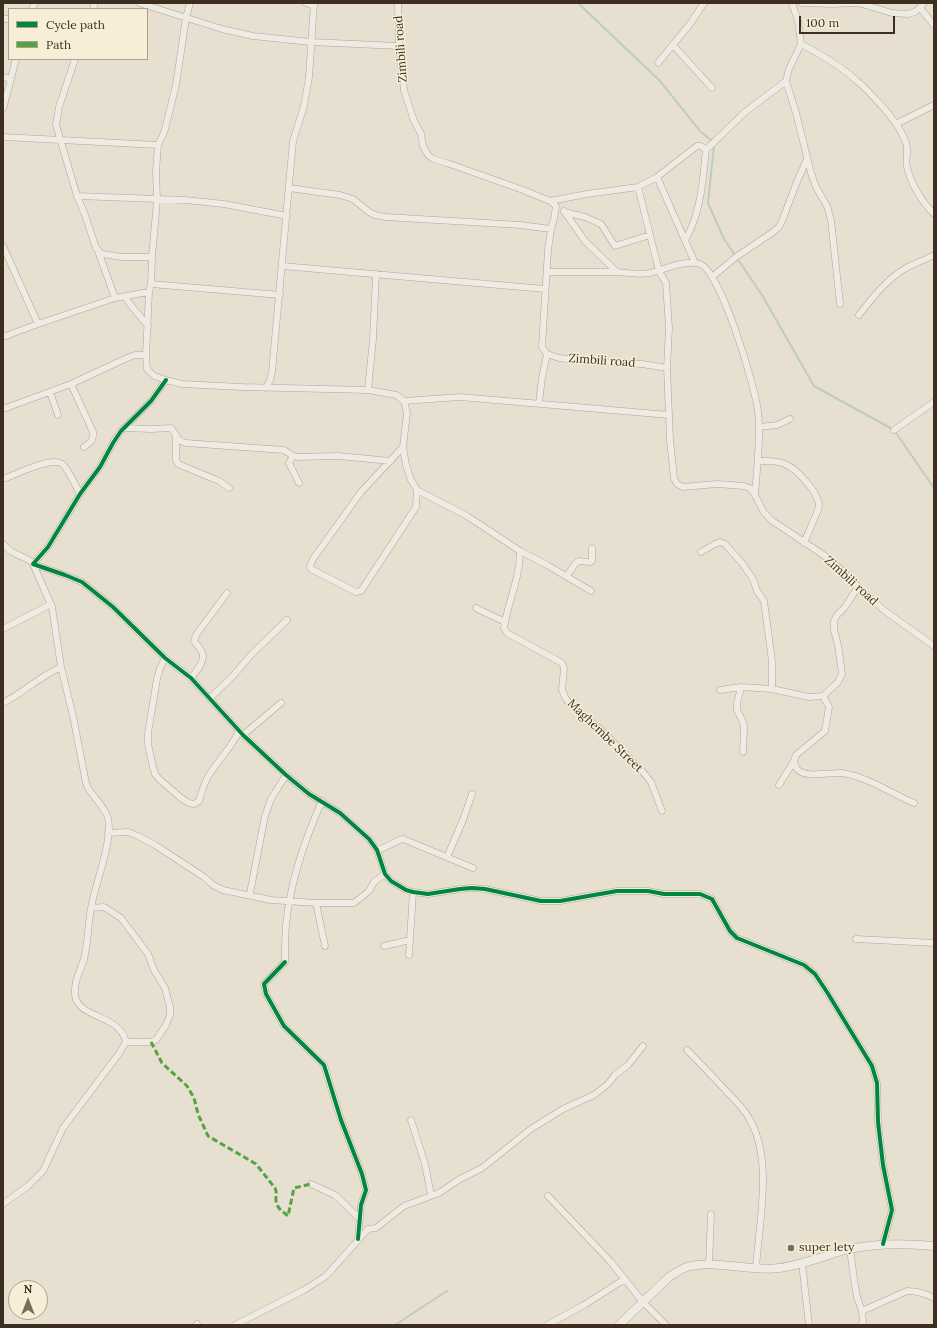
<!DOCTYPE html>
<html>
<head>
<meta charset="utf-8">
<style>
  body { margin:0 }
  #map { position:relative; width:937px; height:1328px; overflow:hidden; background:#e7e0d1; font-family:Lora,serif }
  canvas { display:block }
  .frame { position:absolute; inset:0; border:4px solid #3d2e20; pointer-events:none }
  .legend { position:absolute; left:8px; top:8px; width:140px; height:52px; box-sizing:border-box; background:#f7eed8; border:1px solid #ada18e; margin:0; padding:5px 7px; list-style:none; font-size:12px; color:#3d2e20 }
  .legend li { display:flex; align-items:center; gap:8px; height:20px }
  .legend b { width:20px; border:1px solid #ada18e }
  .north { position:absolute; left:8px; top:1280px; width:40px; height:40px; box-sizing:border-box; background:#f7eed8; border:1px solid #ada18e; border-radius:50%; rotate:0deg; font-size:11px; font-weight:700; line-height:16px; text-align:center; color:#3d2e20 }
  .north::after { content:''; display:block; margin:auto; width:14px; height:18px; background:#786c5e; clip-path:polygon(50% 0,100% 100%,50% 72%,0 100%) }
  .scale { position:absolute; left:799px; top:16px; width:96px; height:18px; box-sizing:border-box; border:2px solid #3d2e20; border-top:0; padding-left:5px; font-size:12px; line-height:14px; white-space:nowrap; color:#3d2e20; -webkit-text-stroke:3px #f7eed8; paint-order:stroke }
</style>
</head>
<body>
<div id="map">
<canvas width="937" height="1328"></canvas>
<div class="frame"></div>
<ul class="legend">
<li><b style="height:5px;background:#00873e"></b>Cycle path</li>
<li><b style="height:5px;background:#54a441"></b>Path</li>
</ul>
<div class="north">N</div>
<div class="scale">100 m</div>
</div>
<script>
const ctx = document.querySelector('canvas').getContext('2d');
ctx.lineJoin = 'round';
function stroke(path, color, width, dash) { ctx.strokeStyle = color; ctx.lineWidth = width; ctx.lineCap = dash ? 'butt' : 'round'; ctx.setLineDash(dash || []); ctx.stroke(path); }
function write(font, color, halo, rows, align = 'center') {
  ctx.font = font + ' Lora,serif'; ctx.lineWidth = 3; ctx.setLineDash([]); ctx.textBaseline = 'middle'; ctx.strokeStyle = halo; ctx.fillStyle = color; for (const [text, x, y, turn = 0] of rows) {
    ctx.save(); ctx.translate(x, y); ctx.rotate((+turn || 0) * Math.PI / 180); ctx.textAlign = isNaN(turn) ? turn : align; if (halo) ctx.strokeText(text, 0, 0); ctx.fillText(text, 0, 0); ctx.restore();
  }
}
const stream = new Path2D(`
  M578 3 660 81 700 131 712 141
  M714 145 708 203 724 239 762 295 814 386 894 430 934 488
  M395 1325 447 1291`);
const minor = new Path2D(`
  M139 3 222 29 253 36 311 42 399 46
  M190 3 186 18 176 85 164 133 158 145 156 171 157 200 152 257 151 284 149 292 146 355 147 369 154 376 166 380 182 384 242 387 368 390 396 395 404 401 407 413 403 447 406 465 411 480 417 490 467 516 520 551 547 565 591 591
  M306 3 314 6
  M398 3 399 46 404 90 414 121 421 134 423 146 428 155 433 159 447 163 523 190 550 201 556 206 554 219 551 229 548 250 542 347 547 354 559 358 574 360 600 362 642 364 667 368 670 440 674 478 677 484 683 487 717 484 744 486 750 488 755 495 763 511 771 520 825 556 843 571 858 587 885 611 934 646
  M792 3 798 21 801 44 789 69 786 81 796 113 811 173 816 187 827 206 831 220 840 304
  M802 3 832 4 856 3 862 4 892 13 908 14 915 12 924 3
  M920 8 934 25
  M32 9 35 3
  M93 9 95 3
  M3 19H9
  M801 44C820 54 841 66 857 81 866 88 873 97 881 105 891 116 901 128 906 143 909 151 905 159 907 167 911 184 922 202 934 214
  M673 45 712 88
  M75 59 59 107 56 125 77 196 85 215 96 248 102 254 122 257H152
  M658 63 690 24 704 3
  M3 77 11 79
  M3 109 16 59
  M896 124 934 105
  M3 137 158 145
  M657 177 695 263
  M638 187 659 271 666 283 669 328 667 368
  M289 188 340 195 353 199 369 212 375 215 386 217 520 225 551 229
  M77 196 185 200 224 204 287 216
  M550 201 587 194 638 187 657 177 697 146H701L705 149 708 148 744 113 786 81
  M564 211 585 241 617 272
  M564 212 585 217 601 224 615 246 650 235
  M685 240C701 214 703 179 706 149
  M3 246 38 324
  M98 251 115 298
  M282 266 545 289
  M547 272C570 272 593 272 616 272 627 273 639 275 650 273 663 270 686 259 700 264 721 271 755 387 758 411 761 438 757 467 755 495
  M712 277 736 257 773 232 779 227 782 221 796 184 807 159
  M151 284 280 295
  M125 296 129 303 148 326
  M859 315C872 298 887 279 906 268 915 263 925 260 934 255
  M3 337 38 324 115 298 149 292
  M166 380 151 401 121 431 113 443 100 467 80 494 48 547 33 564 65 575 82 582 113 607 165 658 191 678 243 735 286 775 309 794 340 813 369 839 377 850 385 874 391 881 406 890 413 892 428 894 460 889 472 888 485 889 541 901H560L617 891H648L664 894H700L712 899 730 931 737 938 804 965 815 974 827 992 872 1066 877 1083 878 1122 883 1165 892 1210 883 1244
  M71 384 93 432C94 440 90 443 84 447
  M266 388 270 380 272 372 293 141 304 106 309 77 314 3
  M368 390 373 339 376 274
  M50 392 58 415
  M404 401 460 397 669 415
  M539 403 542 378 547 354
  M3 409 71 384 127 358 135 355H146
  M759 427 777 425 790 419
  M125 428 151 429 171 428 180 441 186 443 284 450 293 456 298 457 338 456 391 461
  M894 430 934 402
  M176 436V460L178 464 219 481 229 488
  M403 447 361 492 313 559 310 566 311 569 356 592 361 591 416 507 417 490
  M293 456 289 463 299 483
  M758 461C767 461 777 460 785 464 797 469 819 493 819 506 818 512 807 535 804 543
  M3 479C15 475 52 456 62 464 68 468 76 487 80 494
  M3 544 12 552 29 560 33 564 52 607 61 667 73 716 86 783 88 788C93 796 106 809 108 818 113 841 95 884 91 908 88 925 88 943 84 959 80 972 74 980 75 995 78 1019 120 1014 126 1042L118 1055 63 1128 43 1171 28 1186 3 1204
  M520 551C520 579 508 601 504 628L507 633 562 663 564 668 562 690 566 699 570 704 600 729 643 772 651 782 662 811
  M701 552 715 544 720 542 725 544 742 563 753 579 757 591 764 601 772 661V689
  M567 576 575 564 579 561 590 562 592 561V548
  M476 608 505 622
  M3 629 51 604
  M165 658 160 668 157 679 148 733V744L153 767 155 774 159 779 181 798 189 803 194 804 199 801C202 792 204 783 209 775 219 759 232 747 239 731
  M191 678C196 672 206 661 202 652 200 648 197 645 194 641L196 635 227 593
  M741 687 737 703V710L743 722 744 727 743 752
  M720 690 741 687 772 689 809 697 823 696 838 682 842 674 838 645 834 630V621L837 615 845 607 858 587
  M823 696 829 707 825 731 796 755 794 761C795 764 795 767 797 769 805 779 831 772 842 773 868 777 890 793 914 803
  M210 698 232 677 251 655 287 620
  M3 703C24 692 39 677 61 667
  M243 735 281 703
  M779 785 794 761
  M322 801C305 839 290 883 286 925 285 937 285 950 285 962L264 984 266 994 284 1026 324 1065 341 1120 362 1174 366 1190 361 1205 358 1239
  M108 833 128 832 138 836 155 845 204 877 213 885 223 890 271 900 316 903H354L369 891 374 882 385 874
  M377 850C388 848 394 841 403 839L473 868
  M447 857 463 820 472 794
  M250 893 265 816 271 799 286 775
  M316 903 325 946
  M91 908 104 907 121 918 148 954 154 970 165 988 170 1007V1015L166 1025 156 1040 151 1042H126
  M856 939 934 943
  M384 946 410 940
  M409 955 413 892
  M687 1050C701 1064 715 1079 729 1094 737 1102 745 1110 750 1120 773 1160 759 1223 756 1268
  M411 1120 425 1164 431 1195
  M311 1184 335 1195 359 1218
  M548 1196 610 1261 643 1302 666 1325
  M850 1249 854 1279 857 1297 862 1311 863 1322 861 1325
  M802 1263 809 1325
  M709 1265 711 1214
  M862 1311 907 1291C918 1291 925 1293 934 1298
  M196 1325 197 1324
  M235 1325 304 1290 326 1276 368 1229 376 1228 404 1206 439 1193 460 1179 482 1168 531 1129 563 1109 594 1095 608 1084 615 1075 628 1065 643 1046
  M547 1325 584 1305 625 1279`);
const tertiary = new Path2D(`
  M619 1325 669 1277C675 1273 681 1269 687 1267 717 1259 749 1272 779 1268 803 1265 826 1255 849 1249 878 1243 905 1243 934 1246`);
const quiet = new Path2D(`
  M151 1042 162 1063 187 1086 194 1098 198 1114 208 1136 256 1164 275 1188C277 1192 276 1194 276 1198 275 1207 282 1211 288 1216L294 1188 311 1184`);
const cycleway = new Path2D(`
  M166 380 151 401 121 431 113 443 100 467 80 494 48 547 33 564 65 575 82 582 113 607 165 658 191 678 243 735 286 775 309 794 340 813 369 839 377 850 385 874 391 881 406 890 413 892 428 894 460 889 472 888 485 889 541 901H560L617 891H648L664 894H700L712 899 730 931 737 938 804 965 815 974 827 992 872 1066 877 1083 878 1122 883 1165 892 1210 883 1244
  M285 962 264 984 266 994 284 1026 324 1065 341 1120 362 1174 366 1190 361 1205 358 1239`);
const markers = [
  [791,1248,4,"#786c5e"]
];
const streetNames = [
  ["Zimbili road",401,49,-94],
  ["Zimbili road",602,361,4],
  ["Zimbili road",851,581,42],
  ["Maghembe Street",605,736,44]
];
const poiNames = [
  ["super lety",799,1248]
];
stroke(stream, '#bcccc2', 2);
stroke(minor, '#ada599', 7);
stroke(tertiary, '#ada599', 9);
stroke(minor, '#efebe3', 6);
stroke(tertiary, '#efebe3', 8);
stroke(quiet, '#54a441', 3, [6, 3]);
stroke(cycleway, '#00873e', 4);
for (const [x, y, r, color] of markers) { const dot = new Path2D(); dot.arc(x, y, r, 0, 2 * Math.PI); ctx.fillStyle = color; ctx.fill(dot); stroke(dot, '#f7eed8', 1.5); }
write('12px', '#3d2e20', '#f7eed8', streetNames);
write('12px', '#3d2e20', '#f7eed8', poiNames, 'left');
</script>
</body>
</html>
